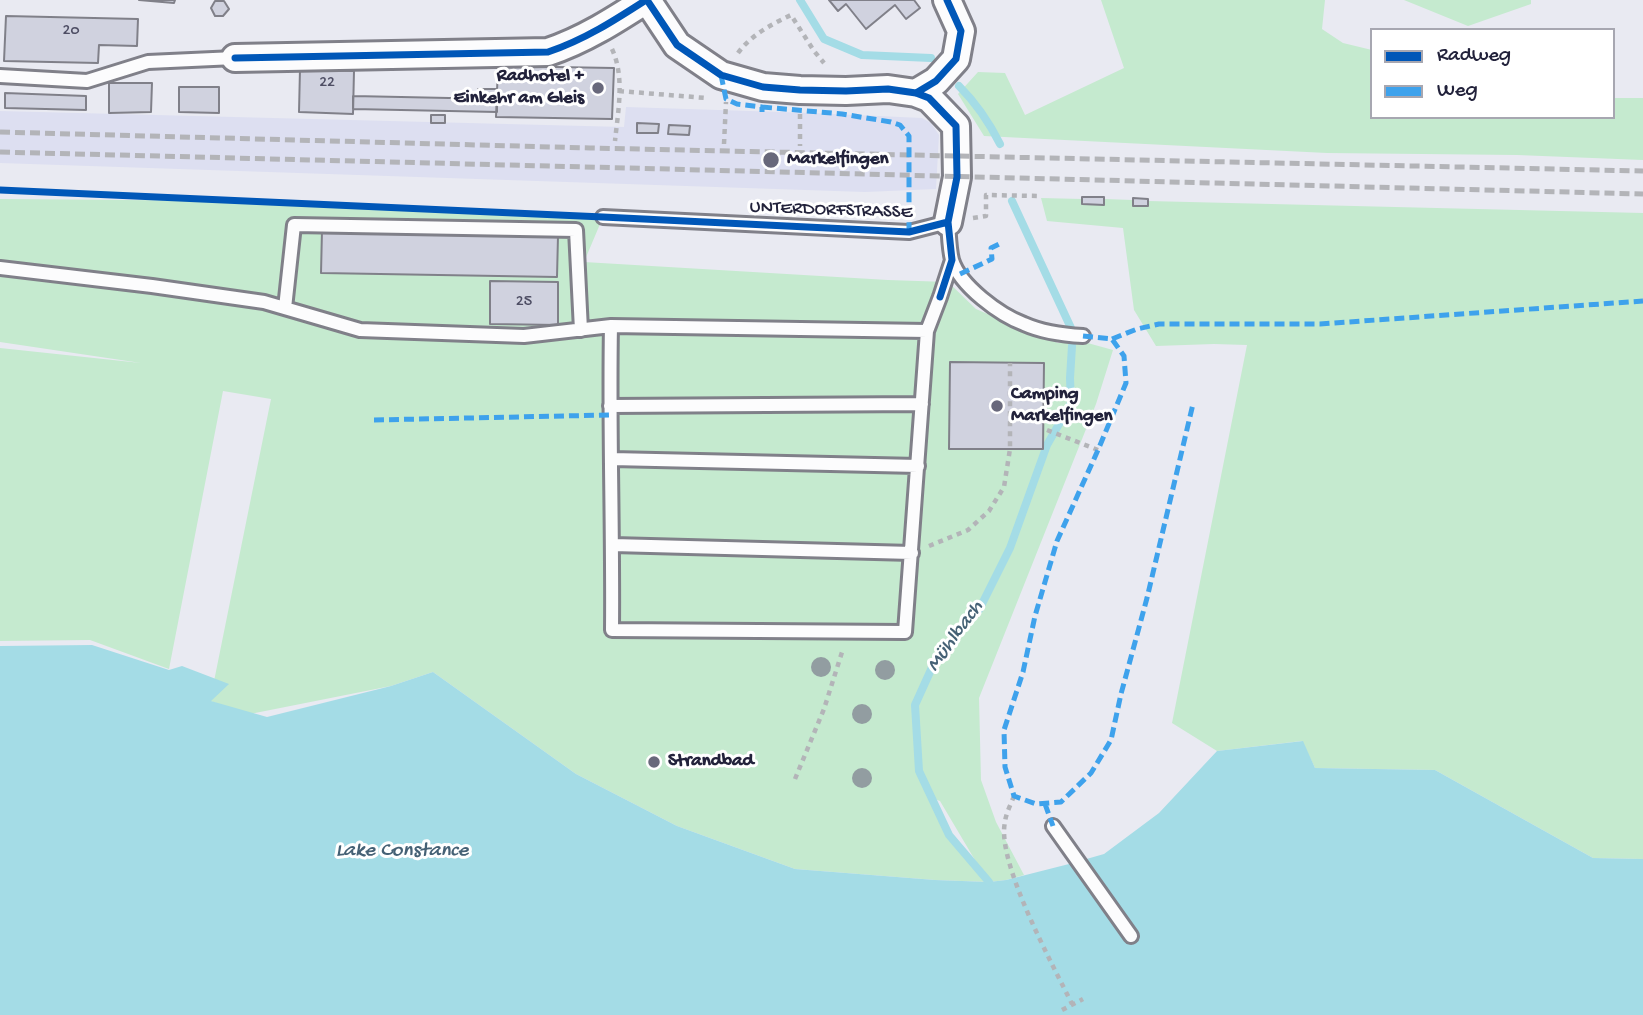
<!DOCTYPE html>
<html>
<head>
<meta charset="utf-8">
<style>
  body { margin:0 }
  #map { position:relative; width:1643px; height:1015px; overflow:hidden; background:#e9eaf2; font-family:"Gochi Hand",sans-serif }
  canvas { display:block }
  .legend { position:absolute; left:1370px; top:28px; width:245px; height:91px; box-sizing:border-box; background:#fff; border:2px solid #a7a7b1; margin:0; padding:9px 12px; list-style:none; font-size:21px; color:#22223b }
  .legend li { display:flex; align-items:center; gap:14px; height:35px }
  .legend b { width:35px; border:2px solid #a7a7b1 }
</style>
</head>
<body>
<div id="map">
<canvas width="1643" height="1015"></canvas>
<ul class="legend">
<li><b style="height:9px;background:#0057b8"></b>Radweg</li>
<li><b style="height:9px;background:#3ea2ec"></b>Weg</li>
</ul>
</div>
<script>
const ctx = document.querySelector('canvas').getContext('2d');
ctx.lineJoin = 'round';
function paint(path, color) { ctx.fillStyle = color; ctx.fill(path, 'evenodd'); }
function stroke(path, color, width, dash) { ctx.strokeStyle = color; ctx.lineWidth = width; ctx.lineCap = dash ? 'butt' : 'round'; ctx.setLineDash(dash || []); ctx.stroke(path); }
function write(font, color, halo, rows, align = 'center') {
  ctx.font = font + ' "Gochi Hand",sans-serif'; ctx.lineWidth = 6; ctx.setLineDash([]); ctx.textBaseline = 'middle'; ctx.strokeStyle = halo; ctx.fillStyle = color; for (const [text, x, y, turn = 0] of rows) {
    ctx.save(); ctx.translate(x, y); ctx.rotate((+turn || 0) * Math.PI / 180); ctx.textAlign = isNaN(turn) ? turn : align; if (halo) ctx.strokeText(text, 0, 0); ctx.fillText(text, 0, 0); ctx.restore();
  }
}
const built = new Path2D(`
  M626 107 812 113 922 118 931 123 939 135 936 189 865 192 0 163V111L624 127Z`);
const green = new Path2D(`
  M1101 0H1325L1322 29 1343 43 1372 50V117H1613V98H1643V160L1517 155 1327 153 984 136 958 94 978 72 1005 73 1025 115 1124 68Z
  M1404 0H1531V4L1468 26Z
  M1041 198 1082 199V205H1104V199L1133 200V206H1147L1148 201 1643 213V859L1593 858 1435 770 1315 768 1302 741 1217 751 1172 723 1247 345 1214 344 1156 346 1134 310 1123 228 1047 221Z
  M0 199 251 201 603 217 584 262 888 280 948 282 976 309 1020 328 1058 343 1084 342 1113 350 1096 404 979 698 981 780 996 822 1024 875 1006 880 989 882 935 880 795 869 677 826 576 774 433 672 391 686 250 714 210 701 271 399 223 391 169 669 90 640 0 641V348L141 363 0 342ZM932 798 940 801 985 877 949 835Z`);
const water = new Path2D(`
  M92 645 169 670 182 666 229 684 211 701 267 717 391 686 433 672 576 774 677 826 795 869 935 880 989 882 1006 880 1069 864 1104 854 1159 813 1217 751 1303 741 1315 768 1435 770 1593 858 1643 859V1015H0V646Z`);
const stream = new Path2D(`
  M800 0 824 39 862 55 931 58
  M959 86C977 104 989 122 1000 144
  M1012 201 1071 328
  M989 882 949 835 919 771 915 705 934 663 979 610 1010 548 1047 445 1071 403 1070 378 1072 346`);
const building = new Path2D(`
  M139 0H175L174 3Z
  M829 0H914L920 8 906 19 895 5 866 29 846 4 838 11Z
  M215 1H224L229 9 223 16H215L211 8Z
  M6 16 138 19 137 46 99 45 98 63 4 61Z
  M498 66 614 68 612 119 496 117Z
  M300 69 354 71 353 114 299 112Z
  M109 83H152L151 112 109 113Z
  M179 87H219V113L179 112Z
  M478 89H497V99H478Z
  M5 93 86 96V110L5 108Z
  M353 96 497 99V112L353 109Z
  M431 115H445V123H431Z
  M637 123 659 124 658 133H637Z
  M669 125 690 126 689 135 668 134Z
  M1082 197H1104V205L1082 204Z
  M1133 198 1148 199V206H1133Z
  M322 230 558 236 557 277 321 273Z
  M490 281 558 282V325L490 324Z
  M950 362 1044 363 1043 449H949Z`);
const path = new Path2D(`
  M612 49C625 77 618 111 615 141
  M738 53C751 35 772 24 791 15L814 51 824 63
  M619 91 706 98
  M800 114V146
  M724 144 726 102
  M973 218 986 216V195L1041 196
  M1047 430 1098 450
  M929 546 968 530 989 511 1004 487 1010 449V363
  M795 779 824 709 843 649
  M1014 796C1011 804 1006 813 1005 822 996 862 1053 965 1072 1004
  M1062 1010 1083 999`);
const service = new Path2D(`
  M0 76 87 81 148 62 235 58
  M603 217 909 232 948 222C949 234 949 248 952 260 960 286 1000 315 1024 324 1042 332 1064 335 1083 336
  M0 268 152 286 264 302 360 330 524 336 611 326
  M285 308 294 225 576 230 581 330
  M927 331 611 326C609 427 613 528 612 630L905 632 927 331 940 297 952 260
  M610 406 922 404
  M612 459 918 466
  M613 545 912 553
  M1053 826 1131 936`);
const minor = new Path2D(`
  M647 0 677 45 721 75 763 87 800 90 846 91 888 89 916 93 929 98 956 126 957 177 948 222
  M235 58 548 52C584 40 615 20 646 0
  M916 93 936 81 956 59 961 31 947 0`);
const rail = new Path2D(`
  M0 132 590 148 1643 171
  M0 152 1643 194`);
const quiet = new Path2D(`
  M721 75 726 99 737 104 762 107V112
  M762 107 842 114 891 122 900 125 909 136V232
  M960 274 992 259 991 248 1003 242
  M1083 336 1112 339 1124 356 1126 383 1098 450 1057 541 1035 616 1023 672 1004 730 1005 767 1014 796 1036 804 1061 802 1091 773 1111 740 1121 694 1147 598 1193 404
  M1112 339 1137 329 1159 324H1320L1643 301
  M374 420 610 415
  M1045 804 1053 826`);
const cycleway = new Path2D(`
  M647 0 677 45 721 75 763 87 800 90 846 91 888 89 916 93 929 98 956 126 957 177 948 222 952 260 940 297
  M235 58 548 52C584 40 615 20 646 0
  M916 93 936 81 956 59 961 31 947 0
  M0 190 603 217 909 232 948 222`);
const trees = [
  [821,667],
  [885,670],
  [862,714],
  [862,778]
];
const markers = [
  [598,88,7,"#68687b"],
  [771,160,9,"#68687b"],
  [997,406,7,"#68687b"],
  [654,762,7,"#68687b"]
];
const numberNames = [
  ["20",71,32],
  ["22",327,84],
  ["25",524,303]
];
const poiNames = [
  ["Radhotel +",584,77,"right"],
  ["Einkehr am Gleis",584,99,"right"],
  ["Markelfingen",787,160],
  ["Camping",1011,395],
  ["Markelfingen",1011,417],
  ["Strandbad",668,762]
];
const streetNames = [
  ["UNTERDORFSTRASSE",831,211,2]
];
const waterNames = [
  ["Mühlbach",956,637,-54],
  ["Lake Constance",402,852]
];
paint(built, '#dddff1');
paint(green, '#c5eacf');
paint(water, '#a4dce6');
stroke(stream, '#a4dce6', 8);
paint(building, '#d0d2df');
stroke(building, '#808089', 2);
stroke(service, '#808089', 18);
stroke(minor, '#808089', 32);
stroke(path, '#b3b4b8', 4.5, [5, 5]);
stroke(service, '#fcfcfd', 12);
stroke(minor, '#fcfcfd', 26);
stroke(rail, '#b3b4b8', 5, [10, 5]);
stroke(quiet, '#3ea2ec', 5, [10, 5]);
stroke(cycleway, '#0057b8', 7);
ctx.fillStyle = '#929da1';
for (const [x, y] of trees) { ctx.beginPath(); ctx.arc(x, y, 10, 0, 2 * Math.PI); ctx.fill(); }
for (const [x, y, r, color] of markers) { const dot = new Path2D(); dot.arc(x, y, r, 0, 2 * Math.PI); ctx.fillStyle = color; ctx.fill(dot); stroke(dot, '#fff', 2.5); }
write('16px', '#4e4e64', null, numberNames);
write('bold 19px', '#22223b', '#fff', poiNames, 'left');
write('19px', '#22223b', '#fff', streetNames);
write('italic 21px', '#456175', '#fff', waterNames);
</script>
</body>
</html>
